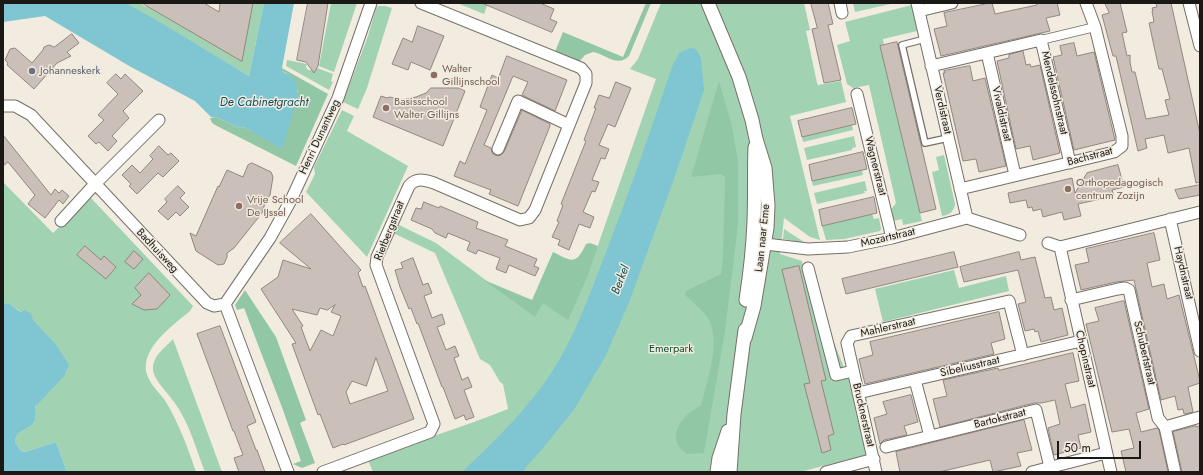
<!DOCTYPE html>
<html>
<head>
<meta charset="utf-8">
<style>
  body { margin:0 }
  #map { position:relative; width:1203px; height:475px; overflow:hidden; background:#f1ebe0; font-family:Jost,sans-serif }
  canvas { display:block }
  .frame { position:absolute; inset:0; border:4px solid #1b1915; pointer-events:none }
  .scale { position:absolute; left:1057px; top:441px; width:84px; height:18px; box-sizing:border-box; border:2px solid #1b1915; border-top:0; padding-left:5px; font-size:12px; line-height:14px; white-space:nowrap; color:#1b1915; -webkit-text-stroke:3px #f1ebe0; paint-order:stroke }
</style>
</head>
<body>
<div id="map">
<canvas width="1203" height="475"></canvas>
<div class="frame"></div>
<div class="scale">50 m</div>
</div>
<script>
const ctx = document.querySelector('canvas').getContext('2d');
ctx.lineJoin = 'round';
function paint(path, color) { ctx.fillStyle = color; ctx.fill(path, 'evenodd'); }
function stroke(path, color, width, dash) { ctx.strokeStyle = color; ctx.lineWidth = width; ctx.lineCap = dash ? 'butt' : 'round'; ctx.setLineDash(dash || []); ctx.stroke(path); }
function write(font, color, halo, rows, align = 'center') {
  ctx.font = font + ' Jost,sans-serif'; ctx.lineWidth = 3; ctx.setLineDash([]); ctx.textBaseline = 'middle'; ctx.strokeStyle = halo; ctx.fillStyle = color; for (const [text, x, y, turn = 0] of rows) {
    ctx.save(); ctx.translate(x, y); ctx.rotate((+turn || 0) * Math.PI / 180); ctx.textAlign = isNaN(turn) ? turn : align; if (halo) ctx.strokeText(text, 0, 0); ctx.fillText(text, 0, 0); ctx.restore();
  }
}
const green = new Path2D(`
  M126 3H140L144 6 151 8 241 60 253 3H264L249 76Z
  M331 3H357L334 72 319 66Z
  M457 3H488L484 14Z
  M661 3H804L810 30 806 31 817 83 818 85 841 81 846 102 790 116 820 240 810 237 784 218 780 254 802 261 803 267 848 377 866 455 800 472H373L368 460C414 441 462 428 508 409L503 384 500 382 490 365 480 359 435 253 393 233 397 224 436 243 499 290 534 303 568 265 597 248 656 79 630 69 638 59Z
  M853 3H895L855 12Z
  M912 5 917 31 883 39 884 45 880 46 922 221 903 225 902 219 893 221 890 211 896 203 869 85 853 88 847 84 837 45 850 41 845 22Z
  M378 6H385L392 8 367 88 358 109 343 102 368 36 376 8Z
  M287 60 307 64 306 67 308 70H314L317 68 333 74 331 81 333 82 329 90 286 66Z
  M342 110 354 116 347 131 408 166 367 257 306 192 315 174 314 167Z
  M852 125 853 130 803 142 802 137Z
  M854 136 856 147 852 148V150L807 160 804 148Z
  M944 155 955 204C954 212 949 215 942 216L932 172 939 170 936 157Z
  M862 170 863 175 813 186 812 181Z
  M865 181 867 191H864L865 193 817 204 814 193Z
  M3 182 53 233 90 197 193 306 190 311C172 326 135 352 149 379 153 388 161 394 166 402 179 424 188 448 196 472H67L56 442 25 452 21 451 15 442C16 428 31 431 35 420 37 411 31 411 39 402V328C30 318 17 306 3 303Z
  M872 214 874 219 879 218 881 229 880 231 844 239 826 240 822 226Z
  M784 229 804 242V243L783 239Z
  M954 270 959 288 1006 276 1009 291 883 322 875 289Z
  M173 339 222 472H205C196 449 189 422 174 402 168 393 153 379 153 369 153 355 165 348 173 339Z`);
const forest = new Path2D(`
  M646 3H651L629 56C617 68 606 54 593 52L585 55 579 62 555 52 563 32 623 57Z
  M282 68 328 94 296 166 217 126 212 123 210 118 216 117 240 128 244 127 253 132 292 113 298 91 286 73 282 71Z
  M719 81 732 126 738 162V224L725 331 704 453 687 454C685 452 680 449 678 445 672 434 680 421 688 414 692 410 697 409 701 405 707 381 720 346 710 322 707 314 692 301 685 295L686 291 721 274 723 258 725 177 721 174 691 177Z
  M590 243 598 246 588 275 568 320 543 303 535 317 484 280 532 300 553 252C571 261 576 266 586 244Z
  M245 290 276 337 306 420 300 423 315 463 302 468 293 464 301 461 283 410 244 308 237 310 235 305Z`);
const water = new Path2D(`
  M3 3H126L158 21 249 76 264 3H294L282 68V71L294 79 297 87 298 96 282 149 244 127 240 128 216 117H211L195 101 131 67 45 16 3 22Z
  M690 48 696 49 701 58 704 90 674 179 628 305 605 357 575 408 544 447 522 472H462C498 438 540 397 563 353 580 322 592 288 605 255 629 193 651 130 672 67L679 53Z
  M3 303 9 304 21 312 25 310 31 314 33 320 57 346 69 365 64 376 35 407C35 410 36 416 35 420 31 431 16 428 15 442L21 451 25 452 56 442 67 472H3Z`);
const building = new Path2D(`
  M142 3H204L219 12 220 3H253L242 61Z
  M308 3H328L318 66 314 73 306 62 297 60Z
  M482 3H540L554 9 550 19 557 22 552 32Z
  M811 3H828L833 24 828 25 841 80 824 83 812 29 817 28Z
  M992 3 995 14 1037 5 1036 3H1057L1060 15 1046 18 1050 31 941 56 934 29 947 26 944 13Z
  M1105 3H1120L1127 32 1122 33 1127 56 1130 55V62L1132 72H1135L1146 119 1169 115 1165 100 1170 99 1162 69H1159L1149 23 1154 22 1152 11H1153L1152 8 1157 7 1156 3H1171L1200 134V182L1196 183 1189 148 1168 153 1164 135 1145 139 1147 148 1138 151 1116 56H1113L1102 15 1109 13Z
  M418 26 444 36 430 70 411 62 408 70 392 64 403 38 412 42Z
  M72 34 79 43 67 52 71 56 57 63 34 89 7 65 8 63 5 60 10 49 15 48 32 63 43 50 44 47 49 45 54 47Z
  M897 42 936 209 920 213 880 46Z
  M1074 43 1077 56 1094 52 1115 140 1074 150 1053 57 1062 55 1060 46Z
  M1023 51 1026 65 1030 64 1031 67 1040 65 1060 153 1033 160 1030 146 1016 149 997 61 1009 58V55Z
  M507 56 567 80 555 111 522 95 528 82 513 76 488 136 484 145 491 148 492 153 495 155 499 156 504 152 522 110 550 124V126L518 206 489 194 491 190 454 176 460 161 465 164 487 110 480 107 492 75 498 78Z
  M970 66 973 81 985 78 1006 166 979 172 976 159 963 161 943 73H945L944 71Z
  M116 74 121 79 125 74 143 91 123 111 129 118 112 136 117 141 108 151 99 142 96 144 88 136 104 120 98 115 118 94 107 83Z
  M616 82 631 88 615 127 608 124 599 145 609 149 605 159 601 158 592 180 599 182 595 192 592 191 583 212 594 217 590 228 579 224 569 250 558 245 560 240 552 237 559 222 557 221 563 205 561 204 586 141 584 140 596 108H594L599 95 609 98Z
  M431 88H459L465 91 443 146 373 117 381 96 387 98 390 97 402 100 416 97 426 93Z
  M852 108 856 124 802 137 798 121Z
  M3 135 51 195 55 189 59 193 62 190 69 196 63 204 59 200 45 218 28 204 35 195 8 162 3 166Z
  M159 146 168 155 171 153 179 161 163 177 158 173 137 194 129 186 131 184 122 175 132 165 140 173 153 159 150 156Z
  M863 152 867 169 812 181 809 165Z
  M252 163 271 172 273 177 270 195 266 200 262 213 234 248 227 253V257L224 264 218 265 196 251 190 233 196 236 218 186 219 187 227 170 243 177 248 165Z
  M1118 165 1124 187 1112 190 1114 196 1078 204 1081 216 1064 220 1062 212 1043 217 1041 209 1033 211 1032 207 1028 208 1026 200 1010 203 1008 193 1072 178 1075 193 1087 173Z
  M1200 185V195L1179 199 1175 190Z
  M178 186 185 193 180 198 189 207 180 216 176 212 168 220 158 211 167 202 165 199Z
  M874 197 877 213 822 226 819 210Z
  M424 202 439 208 440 206 478 222 476 228 508 240 505 246 537 259 534 266 539 268 535 276 509 265 506 273 496 269 500 258 478 250 476 254 467 250 470 242 448 233 446 238 435 233 432 229 411 220 416 208 421 209Z
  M311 214 361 270 358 273 363 287 365 286 414 419 344 445 343 444 333 448 320 414 318 415 292 344 296 343 261 289 278 277 283 260 311 269 280 243ZM335 305 331 312 341 316 333 336 321 330 310 351 301 327 303 326 292 309 317 315 320 308 327 310ZM376 358 388 391 350 404 346 392 352 381 366 386Z
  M1154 233 1160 260 1147 263 1152 287 1164 284 1167 299 1179 295 1200 381V383L1188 387 1193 412 1184 414 1183 409 1178 410 1175 396 1161 400 1134 280 1116 282 1081 290 1075 265 1089 262 1086 249Z
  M85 246 101 260 104 256 116 267 106 279 77 255Z
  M134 251 143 259 134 269 125 262Z
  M954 252 958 267 846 294 842 279Z
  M1019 252 1021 260 1035 257 1045 298 1051 297 1054 310 1062 308 1068 335 1041 342 1038 331 1035 332 1034 329 1025 331 1018 304 1026 302 1018 270 964 282 960 267Z
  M413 258 423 285 428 283 432 293 424 296 432 318 442 314 445 324 437 327 446 350 455 346 459 356 454 358 462 380 468 377 472 387 464 390 474 417 466 420 464 415 455 419 443 387H442L418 323 417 324 411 308 409 309 400 287 395 270 403 268 401 263Z
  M799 266 826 380 821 381 834 434 828 436 831 450 822 453 804 384 810 383 782 270Z
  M149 273 170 295 157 309 144 310 132 304 141 295 135 288Z
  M1124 301 1149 409 1136 413 1141 432 1157 428 1159 430 1168 472H1126L1121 451 1134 448 1129 429 1112 432 1086 324 1099 321 1095 308Z
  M999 312 1005 339 991 343 994 354 865 384 859 359 873 355 870 342Z
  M220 326 256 422 247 426 256 450H257L265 472H239L234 458 243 455 234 431H233L197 334Z
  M1073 353 1079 381 1065 384 1071 408 1085 404 1091 432 1078 435 1081 448 1054 455 1048 428 1060 424 1055 400 1041 403H1034L940 427 933 399 947 396 943 380 998 368 999 370Z
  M911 395 918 422 904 426 907 435 884 440 880 444 874 418 887 414 883 402Z
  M1024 420 1032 450 1017 453 1021 466 993 472 990 460 939 472H900L896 452Z
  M1196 426V427L1200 426V472H1182L1173 432Z`);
const service = new Path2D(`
  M925 39 902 45 925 143 948 138`);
const pedestrian = new Path2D(`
  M1041 40 1095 27`);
const minor = new Path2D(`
  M840 3 842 13
  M917 3 967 218
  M1189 3 1200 46
  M919 11 952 3
  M987 53 1015 175
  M931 66 1041 40 1070 163
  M857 94 892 238
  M3 106H15L31 115 207 303 214 306 225 304
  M498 149 518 101 569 125
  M960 189 1114 152 1122 146V136L1095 27 1086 3
  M1170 219 1200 351
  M61 221 95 184 159 120
  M757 243 808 249 848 247 892 238 967 218 1020 235
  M1048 243 1060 247 1200 212
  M1060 247 1111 472
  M808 268 836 375 853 371
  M1071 300 1118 289 1125 288 1129 290 1158 418 1165 427 1175 472
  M225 304 270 238 291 200 338 98 371 3
  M225 304 288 472
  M915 380 930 436
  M858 393 1081 341
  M1165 427 1200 417
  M886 447 1036 410 1050 467
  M323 472 430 432 434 424 376 265 377 257 409 186C416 177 425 180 434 183L520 220 529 218 535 210 586 83V74L581 68 421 3
  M826 472 874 459
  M876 472 847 343 851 336 1009 301 1023 355
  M1032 472 1106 453`);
const tertiary = new Path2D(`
  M708 3 739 77 752 120 756 139 765 168 768 205 767 228 754 306 745 338
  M746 300C750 274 753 247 754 221 755 196 754 171 755 147
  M717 472 719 458 728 431
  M730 472 734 414 745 330`);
const markers = [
  [32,71,4,"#6b7280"],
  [434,75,4,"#8d6e63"],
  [386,108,4,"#8d6e63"],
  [1068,189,4,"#8d6e63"],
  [239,206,4,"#8d6e63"]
];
const educationNames = [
  ["Walter",442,69],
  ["Gillijnschool",442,82],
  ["Basisschool",394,102],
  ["Walter Gillijns",394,115],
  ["Orthopedagogisch",1076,183],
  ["centrum Zozijn",1076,196],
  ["Vrije School",247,200],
  ["De IJssel",247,213]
];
const worshipNames = [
  ["Johanneskerk",40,71]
];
const streetNames = [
  ["Mendelssohnstraat",1054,93,77],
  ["Verdistraat",942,110,77],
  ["Vivaldistraat",1001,114,77],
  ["Henri Dunantweg",320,137,-65],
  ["Bachstraat",1090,157,-15],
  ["Wagnerstraat",875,166,76],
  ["Rietbergstraat",390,231,-68],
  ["Laan naar Eme",763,238,-84],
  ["Mozartstraat",888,238,-13],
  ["Badhuisweg",157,251,47],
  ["Haydnstraat",1183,273,77],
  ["Mahlerstraat",888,328,-13],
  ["Schubertstraat",1144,353,77],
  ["Chopinstraat",1085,359,77],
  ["Sibeliusstraat",970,367,-13],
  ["Brucknerstraat",863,415,77],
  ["Bartokstraat",1000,419,-14]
];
const parkNames = [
  ["Emerpark",671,349]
];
const waterNames = [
  ["De Cabinetgracht",264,103],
  ["Berkel",621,280,-69]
];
paint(green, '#a1d3b3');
paint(forest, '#92c7a5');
paint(water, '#7fc5d2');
paint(building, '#cbc0b9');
stroke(building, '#918781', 1);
stroke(service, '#767067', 8);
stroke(pedestrian, '#767067', 10);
stroke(minor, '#767067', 13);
stroke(tertiary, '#767067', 15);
stroke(service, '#fff', 5.5);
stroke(pedestrian, '#fff', 8);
stroke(minor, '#fff', 11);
stroke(tertiary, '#fff', 13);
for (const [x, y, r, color] of markers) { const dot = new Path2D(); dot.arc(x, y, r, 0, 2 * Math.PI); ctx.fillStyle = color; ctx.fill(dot); stroke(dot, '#f1ebe0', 1.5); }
write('11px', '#785e54', '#f1ebe0', educationNames, 'left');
write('11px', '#5b616d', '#f1ebe0', worshipNames, 'left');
write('11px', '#1b1915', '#f1ebe0', streetNames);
write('11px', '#0e4d2d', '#f1ebe0', parkNames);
write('italic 12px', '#114f59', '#f1ebe0', waterNames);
</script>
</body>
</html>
